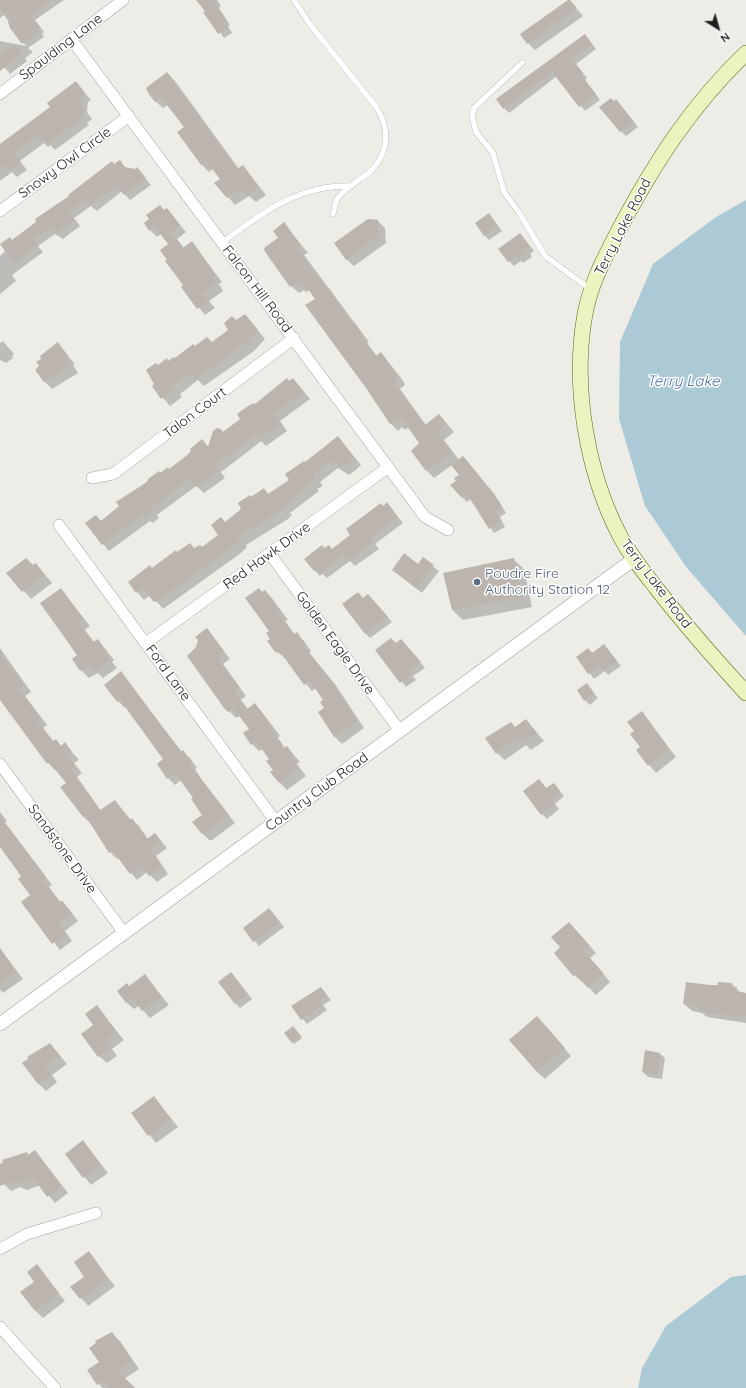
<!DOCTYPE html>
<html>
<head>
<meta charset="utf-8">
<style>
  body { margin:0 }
  #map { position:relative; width:746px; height:1388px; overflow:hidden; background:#eeece6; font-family:Quicksand,sans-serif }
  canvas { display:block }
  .north { position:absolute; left:698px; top:8px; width:40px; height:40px; -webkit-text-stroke:3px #fff; paint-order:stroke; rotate:143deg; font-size:11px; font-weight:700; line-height:16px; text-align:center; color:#1e1e1e }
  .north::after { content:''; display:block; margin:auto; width:14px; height:18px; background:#1e1e1e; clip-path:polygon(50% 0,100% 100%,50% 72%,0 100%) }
</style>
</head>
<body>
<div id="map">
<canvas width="746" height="1388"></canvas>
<div class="north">N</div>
</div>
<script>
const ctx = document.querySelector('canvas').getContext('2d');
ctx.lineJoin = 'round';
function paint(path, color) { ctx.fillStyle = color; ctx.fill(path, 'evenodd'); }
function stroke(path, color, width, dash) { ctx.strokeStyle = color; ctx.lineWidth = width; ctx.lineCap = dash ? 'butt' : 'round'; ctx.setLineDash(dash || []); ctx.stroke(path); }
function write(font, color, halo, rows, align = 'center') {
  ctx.font = font + ' Quicksand,sans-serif'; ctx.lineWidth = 3; ctx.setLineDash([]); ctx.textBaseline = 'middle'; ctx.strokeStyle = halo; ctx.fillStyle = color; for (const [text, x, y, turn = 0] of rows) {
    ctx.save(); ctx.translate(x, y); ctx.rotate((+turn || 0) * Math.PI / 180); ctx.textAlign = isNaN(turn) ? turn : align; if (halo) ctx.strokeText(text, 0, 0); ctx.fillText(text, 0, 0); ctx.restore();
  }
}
const water = new Path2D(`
  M746 200V636L687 568 645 506 619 419 620 342 653 264 716 217Z
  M746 1275V1388H638L642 1368 666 1326 731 1277Z`);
const shadow = new Path2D(`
  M0 0H64L35 20 44 32 42 34 44 37 28 48 33 52 25 58 27 61 10 74 5 68 0 67V41L26 46 4 15 0 18Z
  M197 0H217L221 6 219 8 230 25 228 26 232 33 224 38Z
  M569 0 583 16 535 50 528 43Z
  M585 35 596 49 576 64 587 78 585 80 600 100 585 111 557 76 509 113 504 108Z
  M167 73 175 81 239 169 243 166 266 195 256 202 249 196 235 205 216 183 221 179 213 169 209 172 202 165 178 133 185 127 168 105 163 108 155 101Z
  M76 82 91 100 88 102 87 112 92 119 87 123 89 125 55 150 50 145 48 147 44 143 20 161 27 170 17 177 12 172 0 181V144L52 108Z
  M621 106 638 127 626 136 621 131Z
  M115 165 135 170 137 168 151 185 130 200 122 191 97 211 91 206 74 218 80 226 63 239 55 234 38 246 43 252 12 275 16 281 0 294V256L5 251 1 245 9 238 13 241Z
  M167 209 186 232 177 239 184 248 192 243 222 282 219 284 223 291 209 301 215 308 205 315 182 287 185 285 169 260V244L161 234 157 237 150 230Z
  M493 219 502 231 489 240 484 235Z
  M378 221 385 228 386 243 354 266 346 259Z
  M284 224 308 253 304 255 369 342 367 343 377 356 381 353 402 379 405 385 400 389 426 425 439 415 454 432 444 440 459 460 463 457 468 462 499 501 506 513 500 517 505 527 494 533 471 499 467 502 462 497 458 481 460 475 452 465 434 478 423 467 412 451 421 443 409 427 405 430 402 427 398 431 390 423 310 290 306 292 304 290 299 293 291 286 280 238Z
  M524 239 534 251 530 254 532 257 523 263 521 261 514 266 509 261Z
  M245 315 265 339 254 351 204 386 198 380 180 394 182 397 170 406 153 386 156 384 158 366 175 359 195 347 212 343 230 331 236 321Z
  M3 341 14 354 12 356 13 358 6 363 0 360V343Z
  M58 344 75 364 73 365 78 373 52 389 44 381Z
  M293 379 310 399 280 421 287 431 266 446 261 441 246 453 221 472 225 478 204 493 196 486 157 515 159 518 153 523 150 521 109 551 103 544 101 521 160 474 169 470 187 456 202 441 209 447 221 430 224 433 242 419 255 406Z
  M338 437 361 465 357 469 349 475 338 468 320 482 323 486 317 489 319 491 290 513 292 515 288 519 246 545 247 547 241 553 163 609 151 595 144 600 129 582 178 553 202 548 220 535 221 518 226 523 243 509 251 498 264 490 269 495 291 480 305 463Z
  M387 504 403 523 375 544 379 549 355 566 350 561 327 578 323 574 320 576 314 570 325 549 332 550Z
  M423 559 439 571 422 593 393 570 419 565Z
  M513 559 524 569 532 607 463 620 452 610Z
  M36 564 52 583 31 599 8 573Z
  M259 589 263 593 265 591 272 598 288 620 285 621 295 635 297 634 304 641 311 651 309 653 335 684 364 728 342 744 335 737 320 712 325 708 324 700 316 688 312 691 286 659 276 651Z
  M61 590 90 626 85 630 94 642 98 640 114 660 112 662 117 668 103 678 98 673 89 678 81 670Z
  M363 599 379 607 392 622 370 638 365 633Z
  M207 629 230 659 223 664 246 696 241 700 248 709 254 704 262 712 280 736 278 738 285 748 287 747 300 762 297 764 306 776 287 790 279 782 271 759 263 749 259 751 252 744 250 729 240 716 236 718 229 711 197 648Z
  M396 644 405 645 425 668 413 676 416 680 406 687 377 650Z
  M604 645 621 666 608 675 605 671 594 679 577 657 588 649 593 653Z
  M0 648 31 692 25 696 47 725 43 728 54 742 55 740 61 746 65 744 79 760 74 763 82 773 77 777 101 811 115 801 131 820H132L139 826 148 839 155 834 167 848 156 856 168 874 157 882 147 872 137 880 119 858 117 859 110 852 90 823 83 816 68 783 56 768 55 770 48 763 0 698Z
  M121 673 182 752 190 758 197 768 195 769 202 780 235 823 212 840H209L202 833 204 815 194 798 181 780 175 785 168 778 165 759 126 707 125 708 118 701Z
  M586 684 598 698 590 705 585 700Z
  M642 712 676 757 656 773 637 750 641 747 635 731Z
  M526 720 544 741 531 750 526 745 505 760 497 753 516 728Z
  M539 780 547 789 554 784 564 796 555 804 559 809 547 819 542 814Z
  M0 812 7 821 5 823 52 885 49 887 61 903 62 902 69 909 78 921 65 931 72 941 60 950 23 902 31 895 23 877 0 846Z
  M269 909 284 927 259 946 244 929Z
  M576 930 596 953 590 958 610 982 596 995 583 981 582 982 574 975 555 953Z
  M0 949 23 979 3 993 0 990Z
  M231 973 252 999 240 1008 235 1003Z
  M145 976 169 1005 150 1018 139 1006 134 1009 126 1002 130 987Z
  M732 984 741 993 746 994V1023L707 1017 702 1013 692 1011 684 1004 718 986Z
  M321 988 331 1000 323 1005 327 1010 307 1024 293 1007Z
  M97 1007 124 1040 112 1049 117 1056 107 1063 99 1056 94 1026Z
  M544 1025 571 1056 545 1079 537 1072Z
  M295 1029 302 1038 294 1044 292 1042Z
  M50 1044 67 1064 52 1075 57 1082 46 1091 38 1083Z
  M646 1052 660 1054 665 1058 662 1079 648 1077 643 1072Z
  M154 1097 178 1127 156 1143 132 1113Z
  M83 1141 108 1173 91 1185 66 1154Z
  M35 1151 68 1193 55 1203 40 1185 27 1190 20 1187 11 1191 4 1184 0 1173V1165L27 1153 29 1156Z
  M88 1253 115 1286 88 1306 72 1287 85 1277Z
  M37 1266 65 1301 43 1318 35 1310Z
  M112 1334 120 1341 139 1369 124 1379 134 1388H102L89 1370 100 1362Z`);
const building = new Path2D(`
  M0 0H52L31 15 40 27 38 28 40 31 22 44 10 28 8 22 11 20 0 10Z
  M196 0H213L226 20 224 21 228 28 218 34 203 12 205 11Z
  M568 0H570L577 8 527 44 520 34Z
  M585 34 592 44 572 59 583 73 581 75 596 94 579 107 552 72 503 109 496 99Z
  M14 44 22 54 0 71V55Z
  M167 72 237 169 243 165 259 187 247 196 242 189 227 198 214 183 220 179 206 161 201 165 177 132 184 127 163 100 160 98 155 102 148 93 146 88Z
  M76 81 85 93 82 95 81 104 86 111 81 115 83 118 47 144 43 139 40 141 37 136 14 153 21 163 10 171 5 165 0 169V144L50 107 47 103Z
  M611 98 614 101 616 99 634 122 620 132 599 107Z
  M120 160 125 167 135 169 137 167 146 178 124 195 116 185 90 206 85 200 69 212 75 220 56 234 53 228 50 230 49 228 33 239 38 245 14 263 0 244 10 237 12 240 36 222 35 219 69 196 68 195 112 161 114 164Z
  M160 205 164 210 167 208 180 225 171 232 183 248 192 241 216 275 213 277 217 282 216 284 203 294 209 301 197 309 181 287 183 285 165 261 167 260 160 250 168 244 155 227 149 231 144 223 149 219 146 215Z
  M489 213 497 225 484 236 475 223Z
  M368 219 378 220 379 235 346 260 334 243Z
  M284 222 301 245 297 248 327 290 329 288 352 324 354 322 362 334 361 335 376 356 381 352 394 370 398 377 393 381 425 425 439 414 447 424 437 432 452 452 426 471 411 451 419 443 402 419 397 423 395 420 390 424 366 388 305 305 315 299 303 282 298 286 296 283 290 287 268 256 264 250 265 247 278 238 273 231Z
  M520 233 530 246 525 249 527 252 518 259 516 256 508 262 498 249Z
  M245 314 258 330 246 343 195 379 191 373 173 386 175 389 161 399 152 386 154 384 146 370 156 363 158 365 167 358 168 361 174 357 175 358 193 344 195 346 207 337 212 342 228 330 224 323 232 316 236 320Z
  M58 342 68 356 66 358 72 365 44 382 35 370 39 366 36 362 41 359 40 356Z
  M287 378 289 381 293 378 304 392 274 414 281 423 258 440 255 435 215 465 219 470 196 487 190 479 151 508 153 511 145 517 143 514 102 545 85 523 96 515 101 521 119 506 116 502 147 482 148 479 159 471 160 473 168 467 169 469 186 456 191 451 190 449 202 439 208 447 213 431 217 428 221 429 223 432 240 419 237 414 248 406 254 403 255 404Z
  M338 436 354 457 350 462 341 468 337 463 334 465 331 460 313 474 316 478 311 482 312 483 284 505 285 507 280 511 239 537 241 539 234 546 161 599 155 602 153 601 143 588 136 593 128 582 150 565 152 568 176 550 177 552 190 543 194 548 200 545 202 547 218 535 211 525 221 517 225 522 241 509 238 503 250 495 251 497 264 488 268 494 289 480 285 474 304 461 305 462Z
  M463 456 495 495 502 508 496 511 501 521 489 529 467 494 462 498 450 485 456 481 454 478 459 475 451 465Z
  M387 502 398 517 370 537 373 542 348 561 344 555 321 573 316 569 314 571 304 559 322 545 324 548 329 545 332 549 350 535 346 529 381 503 383 506Z
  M404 553 418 564 423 557 434 565 417 589 392 570Z
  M26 558 33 565 36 563 45 575 22 592 6 573Z
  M514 558 522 598 452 610 443 573Z
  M61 588 83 618 78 622 93 642 98 639 107 652 105 654 110 660 95 671 90 666 80 671 72 659 77 655 40 603Z
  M259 588 262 592 265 590 281 613 279 614 294 634 297 632 305 644 303 645 328 676 358 721 334 737 318 712 324 708 320 702 323 700 310 681 304 685 281 653 275 652 267 641 270 639 266 633 269 631 245 598Z
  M358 592 363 598 368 594 388 617 365 634 342 604Z
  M207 628 224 651 216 656 240 688 234 692 247 709 255 703 273 728 271 730 284 748 287 746 293 754 291 756 299 768 279 783 270 772 273 770 266 761 269 759 256 741 251 745 243 733 249 729 233 708 228 712 224 708 187 656 196 647 198 640 195 637Z
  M391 638 396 643 401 639 421 662 409 671 412 674 400 683 375 650Z
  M604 644 617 661 603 671 600 667 588 674 576 657 588 648 592 653Z
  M0 653 24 685 19 689 41 718 37 721 53 741 56 739 61 746 65 742 72 752 68 756 76 766 71 769 100 810 115 800 130 820 132 818 147 839 155 833 161 841 150 849 162 866 149 876 141 865 130 874 113 851 109 853 85 815 83 817 60 787 66 783 49 762 47 764 0 700Z
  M121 671 181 752 183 750 191 761 189 762 195 771 229 815 205 833H201L192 822 202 815 191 799 193 798 175 773 167 779 157 764 163 759 120 700 117 702 104 685Z
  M587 683 594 693 584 701 577 690Z
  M642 711 669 749 648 766 636 750 640 747 630 734 634 731 627 722Z
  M526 719 537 733 523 743 518 737 496 754 485 738 511 722 515 727Z
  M539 779 546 788 554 783 560 791 551 798 555 804 541 815 523 791Z
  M0 816 46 877 43 880 60 902 62 900 72 914 59 924 66 934 52 944 21 902 30 895 18 879 21 876 0 847Z
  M269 908 280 922 253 942 243 928Z
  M569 922 589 945 583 950 604 974 588 988 575 974 573 976 554 953 560 947 551 937Z
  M0 948 17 972 0 985Z
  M231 972 248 994 235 1004 218 982Z
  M145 974 162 997 142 1011 132 998 126 1003 117 991 127 983 129 986Z
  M686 982 710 985H718V982L732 983V987H737L736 991 746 993V1016L714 1014 699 1010V1006L683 1004Z
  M321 987 327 995 320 1000 323 1005 301 1020 291 1006Z
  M97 1005 117 1032 105 1041 110 1048 98 1057 81 1034 93 1025 85 1014Z
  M537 1016 565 1048 537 1072 509 1040Z
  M293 1026 301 1036 292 1043 284 1033Z
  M50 1043 60 1056 45 1067 51 1075 38 1084 22 1063 28 1059 27 1057Z
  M645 1050 660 1053 658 1075 642 1072Z
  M154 1096 171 1119 148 1136 131 1113Z
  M83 1140 101 1165 83 1178 65 1154Z
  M35 1150 62 1186 47 1197 34 1179 20 1184 18 1181 14 1183 13 1181 0 1186V1164L3 1162 2 1160 27 1152 28 1155Z
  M89 1251 108 1278 80 1299 70 1287 84 1277 74 1262Z
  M37 1264 59 1293 35 1311 20 1292 34 1282 27 1272Z
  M112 1332 132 1361 118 1371 135 1388H110L103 1381 97 1385 87 1370 99 1362 89 1348 96 1343 95 1341Z`);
const service = new Path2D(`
  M294 0 309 23 377 108C389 129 390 149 373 169 362 180 346 186 337 199 335 204 334 210 333 214
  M522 63 474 108 472 115 476 132 493 153 504 192 520 214 545 256 590 289
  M223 242C262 213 300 184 351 186`);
const minor = new Path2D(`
  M72 40 425 517 448 530
  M0 94 123 0
  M0 211 129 116
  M92 478 113 474 294 338
  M59 525 276 822
  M270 554 400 731
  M146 643 387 468
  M0 764 124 933
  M0 1249 27 1234 96 1213
  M0 1327 55 1388`);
const tertiary = new Path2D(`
  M0 1024 634 559`);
const secondary = new Path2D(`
  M746 53C692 105 657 159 622 224 606 255 589 285 584 320 573 389 587 472 619 534 629 554 643 571 657 589 685 625 715 659 746 693`);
const markers = [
  [477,582,4,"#5c6f8a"]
];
const streetNames = [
  ["Spaulding Lane",61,47,-37],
  ["Snowy Owl Circle",65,163,-36],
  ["Terry Lake Road",623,227,-63],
  ["Falcon Hill Road",257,289,53],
  ["Talon Court",195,413,-37],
  ["Red Hawk Drive",267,556,-36],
  ["Terry Lake Road",656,584,53],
  ["Golden Eagle Drive",335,643,54],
  ["Ford Lane",168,673,54],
  ["Country Club Road",317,792,-36],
  ["Sandstone Drive",62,849,54]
];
const serviceNames = [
  ["Poudre Fire",485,574],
  ["Authority Station 12",485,590]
];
const waterNames = [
  ["Terry Lake",683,381]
];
paint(water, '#abcad6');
paint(shadow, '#0003');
paint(building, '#bbb4af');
stroke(service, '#a2a2a2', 6);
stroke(minor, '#a2a2a2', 12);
stroke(tertiary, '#a2a2a2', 14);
stroke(secondary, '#5b6912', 16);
stroke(service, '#fff', 5.5);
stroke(minor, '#fff', 11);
stroke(tertiary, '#fff', 13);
stroke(secondary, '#ecf2c0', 15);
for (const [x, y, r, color] of markers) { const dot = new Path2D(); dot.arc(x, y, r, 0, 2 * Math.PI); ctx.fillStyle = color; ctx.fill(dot); stroke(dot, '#fff', 1.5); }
write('14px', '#1e1e1e', '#fff', streetNames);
write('14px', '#4e5e75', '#fff', serviceNames, 'left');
write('italic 15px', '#5678a3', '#fff', waterNames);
</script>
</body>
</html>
